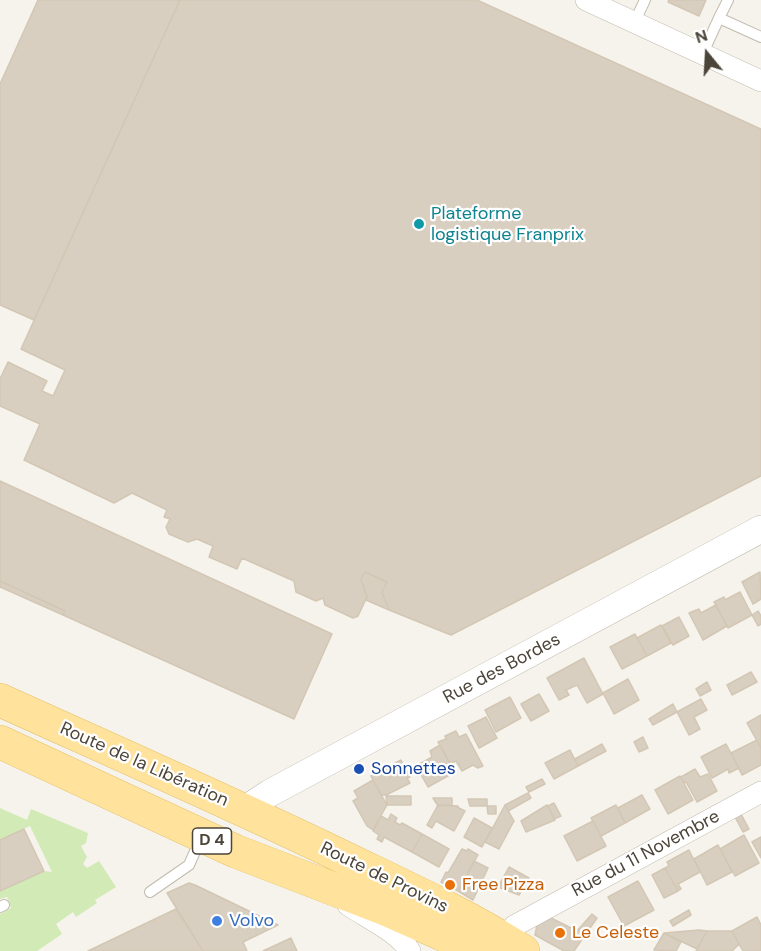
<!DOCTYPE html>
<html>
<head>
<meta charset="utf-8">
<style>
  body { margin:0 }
  #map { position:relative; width:761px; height:951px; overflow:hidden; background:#f6f3ec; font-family:"DM Sans",sans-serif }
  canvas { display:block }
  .north { position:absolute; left:677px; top:24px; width:60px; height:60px; -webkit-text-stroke:4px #fff; paint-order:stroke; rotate:342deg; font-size:16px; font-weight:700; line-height:24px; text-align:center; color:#4b4439 }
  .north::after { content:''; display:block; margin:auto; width:21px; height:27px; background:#4b4439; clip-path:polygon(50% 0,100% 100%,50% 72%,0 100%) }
</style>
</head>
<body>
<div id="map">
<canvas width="761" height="951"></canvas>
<div class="north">N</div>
</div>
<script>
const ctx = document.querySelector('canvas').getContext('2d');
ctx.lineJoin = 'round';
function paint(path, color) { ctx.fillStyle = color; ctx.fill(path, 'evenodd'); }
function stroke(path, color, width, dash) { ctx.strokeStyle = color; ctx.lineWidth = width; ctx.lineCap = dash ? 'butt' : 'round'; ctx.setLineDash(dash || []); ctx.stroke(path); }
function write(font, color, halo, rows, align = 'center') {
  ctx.font = font + ' "DM Sans",sans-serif'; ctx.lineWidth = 4.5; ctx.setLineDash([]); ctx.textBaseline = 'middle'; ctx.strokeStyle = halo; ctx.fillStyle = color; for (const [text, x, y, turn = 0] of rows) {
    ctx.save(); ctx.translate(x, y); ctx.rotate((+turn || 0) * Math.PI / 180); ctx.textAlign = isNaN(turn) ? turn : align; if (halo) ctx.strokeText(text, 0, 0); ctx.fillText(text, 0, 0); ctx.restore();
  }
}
const green = new Path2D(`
  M0 808 27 820 31 809 88 833 86 843 81 846 87 857 83 864 87 868 99 861 116 887 95 900 97 903 76 917 73 912 56 924 62 934 37 951H0V914L11 908 7 897 0 899V891L44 871 52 872 30 826 0 840Z`);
const building = new Path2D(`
  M38 0H180L34 320 0 305V84Z
  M180 0H477L761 129V476L451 635 389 610 382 592 387 582 365 572 361 579 367 597 358 616 353 618 325 605 323 598 316 601 296 592 294 581 242 558 237 569 209 557 213 546 197 539 188 542 169 534 166 527 170 519 164 517 167 510 132 493 114 503 24 460 40 424 0 406V379L8 362 47 381 42 391 53 396 65 370 21 349Z
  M669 0H706L699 16 668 2Z
  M0 481 332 634 294 719 63 615 65 611 0 581Z
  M365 572 387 582 382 592 389 610 366 600 367 597 361 579Z
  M760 572 761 599 753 604 742 582Z
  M0 581 65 611 63 615 0 587Z
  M740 592 752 615 728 628 714 602 724 597 725 600Z
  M716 605 727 626 703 640 689 613 699 609 701 613Z
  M758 611 761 616V624L758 626 752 615Z
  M679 617 689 636 673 645 662 626Z
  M661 625 671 643 647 656 637 638Z
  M635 634 647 656 622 669 610 647Z
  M584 658 603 694 587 703 577 685 566 690 569 695 559 700 547 678Z
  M751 672 757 682 732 695 727 685Z
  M628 679 639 700 614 714 603 693Z
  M707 682 711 690 700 696 696 689Z
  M539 694 549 711 531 721 521 704Z
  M510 697 521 718 496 732 485 710Z
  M701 699 707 710 694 717 700 729 689 735 677 712Z
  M673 704 677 712 653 725 649 719Z
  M761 715V748L747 723Z
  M486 717 497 738 479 748 468 726Z
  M456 731 459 737 466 734 483 766 478 768 473 765 462 771 456 761 450 764 438 742 446 739 445 736Z
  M643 737 648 748 639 752 634 742Z
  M757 740 761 748V765L742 775 731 753Z
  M602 744 606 751 578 766 575 759Z
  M726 744 739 768 729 773 728 769 712 778 701 757Z
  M440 745 455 772 428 787 416 766 432 757 430 751Z
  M570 750 578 766 554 779 545 763Z
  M401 760 410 777 407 778 410 783 386 795H381L371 776Z
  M695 769 700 777 708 774 717 791 697 802 686 782 684 783 681 777Z
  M680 776 693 800 668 814 655 790Z
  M542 779 545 784 529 792 526 787Z
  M373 780 387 805 373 830 367 826 353 801 358 798 354 791Z
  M528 793 531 798 508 811 505 805Z
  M642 795 650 809 625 823 618 808Z
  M386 796H411V805H387Z
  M433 798H452V805L438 806Z
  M468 799H487V806H470Z
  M554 803 561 816 554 819 548 806Z
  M438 805 458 806 457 807 465 811 454 831 436 821 432 828 427 825Z
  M505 805 514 821 499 849 485 842Z
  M547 805 555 820 526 832 521 821Z
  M616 805 625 823 601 836 591 818Z
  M487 806H496V814H488Z
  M391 814 397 818 395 822 400 825 402 823 422 834 412 852 384 837 382 842 377 839 379 835 373 831 381 816 388 820Z
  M741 814 749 829 743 832 735 817Z
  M474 818 492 828 482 847 464 837Z
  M593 821 606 846 577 861 564 836Z
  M24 829 44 871 0 891V840Z
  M422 834 449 849 439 867 412 852Z
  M744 835 759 863 735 876 720 849Z
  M761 837V858L752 842Z
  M718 845 732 872 707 885 694 859Z
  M462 849 467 851 468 849 478 855 458 891 441 882 446 872 448 873Z
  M689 850 700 872 678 884 681 889 678 891 665 868 669 866 667 862Z
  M474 861 488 868 473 900 458 891Z
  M509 867 529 878 519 895 498 887Z
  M665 868 678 891 664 898 652 875Z
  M638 881 654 910 624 926 608 897Z
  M189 883 195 885 278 925 243 942 247 951H203L167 893Z
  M176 909 203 951H88Z
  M689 910 691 915 673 926 670 921Z
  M592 914 597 918 574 951H564L535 935 537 925 551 918 577 931Z
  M757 917 761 925V951H743L732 931Z
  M699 930 707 931 697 949 664 933Z
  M707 931H732L739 944 732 951H696Z
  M664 933 681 942 676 951 654 950Z
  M291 938 297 951H263Z`);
const service = new Path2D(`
  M719 18 728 0
  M634 23 645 0
  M702 55 719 18 761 37
  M150 892 189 865 200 840
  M0 907 4 905`);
const minor = new Path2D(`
  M586 0 761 81
  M348 905C367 918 398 932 410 951
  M502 950 505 940 514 926 761 792`);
const tertiary = new Path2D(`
  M244 810 270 793 761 529`);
const primary = new Path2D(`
  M0 700C115 752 231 803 345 858 405 887 467 915 523 951
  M0 742 235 851 383 908 480 951`);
const markers = [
  [419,224,6,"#0f9aa8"],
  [359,769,6,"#1a4fb4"],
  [450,885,6,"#e8710a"],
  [217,921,6,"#3f7fe0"],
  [560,933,6,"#e8710a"]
];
const shields = [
  [212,841,39]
];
const shieldNames = [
  ["D 4",212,841]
];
const cultureNames = [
  ["Plateforme",431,214],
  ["logistique Franprix",431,235]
];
const streetNames = [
  ["Rue des Bordes",502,669,-28],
  ["Route de la Libération",144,765,24],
  ["Rue du 11 Novembre",646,854,-28],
  ["Route de Provins",384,878,26]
];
const transitNames = [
  ["Sonnettes",371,769]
];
const foodNames = [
  ["Free Pizza",462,885],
  ["Le Celeste",572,933]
];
const shopNames = [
  ["Volvo",229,921]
];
paint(green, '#d2eab5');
paint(building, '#d8cfc1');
stroke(building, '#d3c7b4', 1.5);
stroke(service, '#c2bbae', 12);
stroke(minor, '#c2bbae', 22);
stroke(tertiary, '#c2bbae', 28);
stroke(primary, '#e6c16a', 34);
stroke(service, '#fff', 10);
stroke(minor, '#fff', 21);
stroke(tertiary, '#fff', 27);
stroke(primary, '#ffe39c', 33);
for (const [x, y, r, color] of markers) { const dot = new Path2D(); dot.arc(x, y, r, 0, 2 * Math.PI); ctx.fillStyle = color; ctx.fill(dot); stroke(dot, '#fff', 2); }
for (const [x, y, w] of shields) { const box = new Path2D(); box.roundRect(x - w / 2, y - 13, w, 26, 4.5); ctx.fillStyle = '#fff'; ctx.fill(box); stroke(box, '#4b4439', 1.5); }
write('bold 16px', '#4b4439', null, shieldNames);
write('18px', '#0d838f', '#fff', cultureNames, 'left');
write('18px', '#4b4439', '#fff', streetNames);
write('18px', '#164399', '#fff', transitNames, 'left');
write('18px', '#c56008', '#fff', foodNames, 'left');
write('18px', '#366cbe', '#fff', shopNames, 'left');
</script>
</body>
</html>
